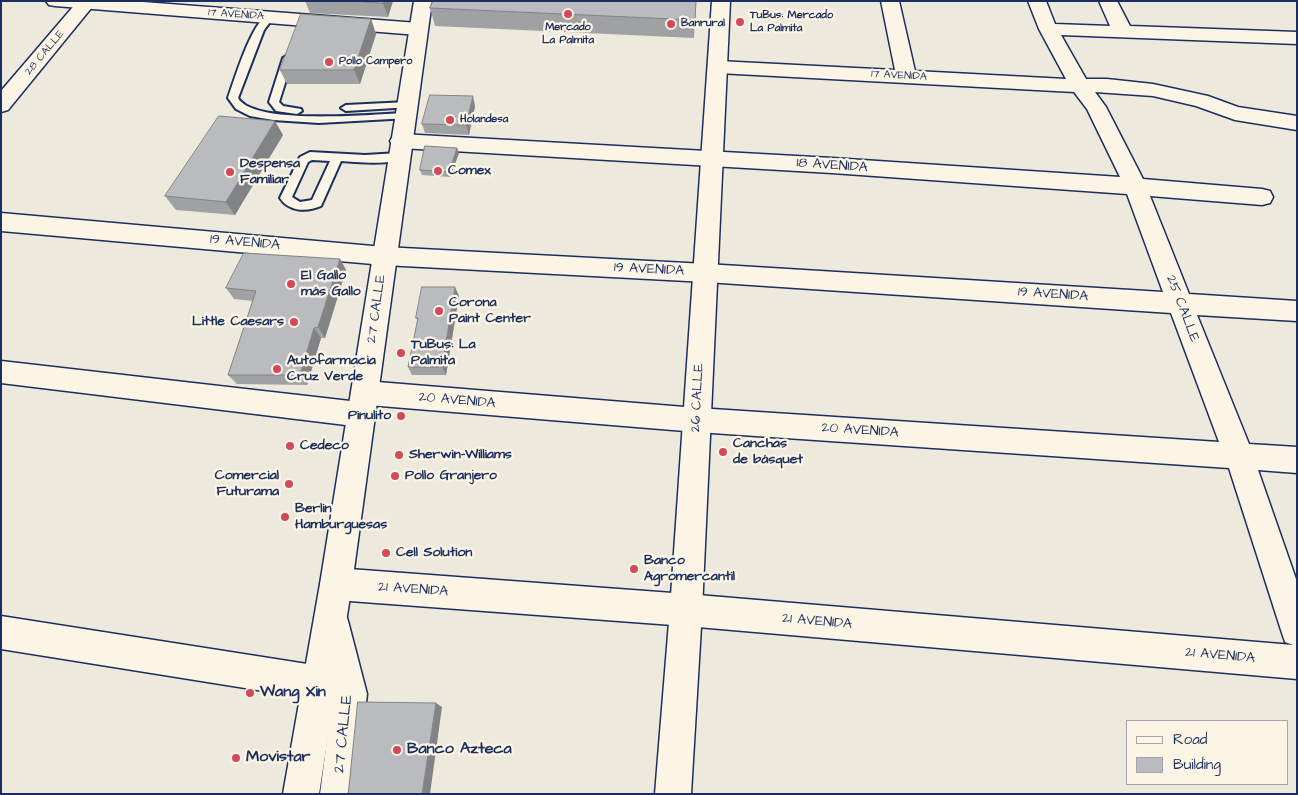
<!DOCTYPE html>
<html>
<head>
<meta charset="utf-8">
<style>
  body { margin:0 }
  #map { position:relative; width:1298px; height:795px; overflow:hidden; background:#eee9dd; font-family:"Architects Daughter",sans-serif }
  canvas { display:block }
  .frame { position:absolute; inset:0; border:2px solid #1b2f5e; pointer-events:none }
  .legend { position:absolute; left:1126px; top:720px; width:162px; height:65px; box-sizing:border-box; background:#fcf5e5; border:1px solid #a2a6af; margin:0; padding:6px 9px; list-style:none; font-size:15px; color:#1b2f5e }
  .legend li { display:flex; align-items:center; gap:10px; height:25px }
  .legend b { width:25px; border:1px solid #a2a6af }
</style>
</head>
<body>
<div id="map">
<canvas width="1298" height="795"></canvas>
<div class="frame"></div>
<ul class="legend">
<li><b style="height:6px;background:#fcf5e5"></b>Road</li>
<li><b style="height:14px;background:#babbbe"></b>Building</li>
</ul>
</div>
<script>
const ctx = document.querySelector('canvas').getContext('2d');
ctx.lineJoin = 'round';
function stroke(path, color, width, dash) { ctx.strokeStyle = color; ctx.lineWidth = width; ctx.lineCap = dash ? 'butt' : 'round'; ctx.setLineDash(dash || []); ctx.stroke(path); }
function paint(path, color) { ctx.fillStyle = color; ctx.fill(path, 'evenodd'); }
function write(font, color, halo, rows, align = 'center') {
  ctx.font = font + ' "Architects Daughter",sans-serif'; ctx.lineWidth = 4.5; ctx.setLineDash([]); ctx.textBaseline = 'middle'; ctx.strokeStyle = halo; ctx.fillStyle = color; for (const [text, x, y, turn = 0] of rows) {
    ctx.save(); ctx.translate(x, y); ctx.rotate((+turn || 0) * Math.PI / 180); ctx.textAlign = isNaN(turn) ? turn : align; if (halo) ctx.strokeText(text, 0, 0); ctx.fillText(text, 0, 0); ctx.restore();
  }
}
const service = new Path2D(`
  M268 15 273 18 264 30 238 98C254 126 374 114 405 113L409 114 410 116 409 118 319 123 273 120 250 116 236 109 228 98C234 81 252 21 268 15Z
  M288 55 293 58 279 102 283 106 301 109 302 111 297 114 276 111 269 102 283 58Z
  M407 102 411 103 412 105 411 107 346 111 341 108 346 105Z
  M310 152 365 155 399 153 404 157C397 166 353 162 341 161L321 206C307 212 289 212 280 198L300 157ZM312 160 330 161 312 200 300 202 292 197 308 162Z`);
const minor = new Path2D(`
  M46 1H130L418 23 425 25 427 29 425 33 418 35 55 6 49 5Z
  M881 1H899L915 71 1066 79 1039 29 1028 1H1046L1055 24 1110 26 1099 1H1117L1130 26 1297 32V44L1061 35 1086 79H1107L1153 84 1208 96 1238 107 1297 116V130L1235 120 1196 106 1153 96 1095 92 1106 107 1143 179 1262 189 1270 191 1273 197 1270 203 1262 205 1150 196 1189 294 1297 301V321L1197 315 1249 444 1297 447V473L1258 470 1297 582V679L686 626 336 600 325 595 320 584 325 573 336 568 686 594 1293 645 1285 642 1281 630 1229 468 697 432 368 405 372 406 376 415 372 424 362 427 1 383V361L359 402 355 401 351 393 355 385 365 381 697 408 1219 442 1171 313 706 282 384 265 1 231V213L384 247 706 264 1163 292 1127 194 832 173 401 148 393 146 390 141 393 136 401 134 832 158 1120 177 1087 109 1074 92 718 73 711 71 708 67 711 63 718 61 895 70Z
  M1 616 320 666 332 671 337 683 332 695 320 700 1 649Z`);
const tertiary = new Path2D(`
  M78 1H97L8 110 1 112V91Z
  M332 605 344 609 348 621 367 694 356 794H320L333 694 316 621 320 609Z`);
const primary = new Path2D(`
  M414 1H432L352 584 319 794H283L320 584Z
  M712 1H730L702 610 691 794H655L670 610Z`);
const wall = new Path2D(`
  M305 1H393L388 17 310 13Z
  M696 1 694 38 435 26 430 8Z
  M371 19 376 34 360 84H287L280 70Z
  M475 106 469 135 425 133 422 124Z
  M283 135 235 215 176 210 165 196Z
  M459 153 450 177 422 175 420 170Z
  M340 259 346 270 325 338H321L307 385 237 384 228 375 253 301 234 299 226 288Z
  M459 296 446 375H412L408 367 418 321 416 318Z`);
const shadedWall = new Path2D(`
  M384 1H393L388 17 383 3Z
  M371 19 376 34 360 84 354 70Z
  M473 96 475 106 469 135 466 125Z
  M275 121 283 135 235 215 226 202Z
  M457 148 459 153 450 177 449 172Z
  M340 259 346 270 325 338 318 327Z
  M455 287 459 296 446 375 442 367Z
  M314 328 321 338 307 385 300 375Z
  M436 703 442 707 430 794H422Z`);
const building = new Path2D(`
  M355 1H384L383 3Z
  M433 1H696L695 20 430 8Z
  M301 14 371 19 354 70H280Z
  M430 95 473 96 466 125 422 124Z
  M219 116 275 121 226 202 165 196Z
  M425 146 457 148 449 172 420 170Z
  M244 253 340 259 318 327 314 328 300 375H228L256 291 226 288Z
  M422 287H455L442 367H408L418 318H416Z
  M358 702 436 703 422 794H345L348 793Z`);
const markers = [
  [568,14,5,"#d1495b"],
  [740,22,5,"#d1495b"],
  [671,24,5,"#d1495b"],
  [329,62,5,"#d1495b"],
  [450,120,5,"#d1495b"],
  [438,171,5,"#d1495b"],
  [230,172,5,"#d1495b"],
  [291,284,5,"#d1495b"],
  [439,311,5,"#d1495b"],
  [294,322,5,"#d1495b"],
  [401,353,5,"#d1495b"],
  [277,369,5,"#d1495b"],
  [401,416,5,"#d1495b"],
  [290,446,5,"#d1495b"],
  [723,452,5,"#d1495b"],
  [399,455,5,"#d1495b"],
  [395,476,5,"#d1495b"],
  [289,484,5,"#d1495b"],
  [285,517,5,"#d1495b"],
  [386,553,5,"#d1495b"],
  [634,569,5,"#d1495b"],
  [250,693,5,"#d1495b"],
  [397,750,5,"#d1495b"],
  [236,758,5,"#d1495b"]
];
const farStreetnames = [
  ["17 AVENIDA",236,15,4],
  ["28 CALLE",45,53,-50],
  ["17 AVENIDA",899,76,3]
];
const farPoinames = [
  ["TuBus: Mercado",750,16],
  ["La Palmita",750,29],
  ["Banrural",681,24],
  ["Mercado",568,28,"center"],
  ["La Palmita",568,41,"center"],
  ["Pollo Campero",339,62],
  ["Holandesa",460,120]
];
const poiNames = [
  ["Despensa",240,164],
  ["Familiar",240,180],
  ["Comex",448,171],
  ["El Gallo",301,276],
  ["más Gallo",301,292],
  ["Corona",449,303],
  ["Paint Center",449,319],
  ["Little Caesars",284,322,"right"],
  ["TuBus: La",411,345],
  ["Palmita",411,361],
  ["Autofarmacia",287,361],
  ["Cruz Verde",287,377],
  ["Pinulito",391,416,"right"],
  ["Canchas",733,444],
  ["de básquet",733,460],
  ["Cedeco",300,446],
  ["Sherwin-Williams",409,455],
  ["Comercial",279,476,"right"],
  ["Futurama",279,492,"right"],
  ["Pollo Granjero",405,476],
  ["Berlin",295,509],
  ["Hamburguesas",295,525],
  ["Cell Solution",396,553],
  ["Banco",644,561],
  ["Agromercantil",644,577]
];
const streetNames = [
  ["18 AVENIDA",832,166,4],
  ["19 AVENIDA",245,243,5],
  ["19 AVENIDA",649,270,3],
  ["19 AVENIDA",1053,295,4],
  ["27 CALLE",377,309,-82],
  ["25 CALLE",1182,309,69],
  ["26 CALLE",698,398,-87],
  ["20 AVENIDA",457,401,5],
  ["20 AVENIDA",860,431,4],
  ["21 AVENIDA",413,590,4],
  ["21 AVENIDA",817,622,5],
  ["21 AVENIDA",1220,656,5]
];
const nearPoinames = [
  ["Wang Xin",260,693],
  ["Banco Azteca",407,750],
  ["Movistar",246,758]
];
const nearStreetnames = [
  ["27 CALLE",344,734,-84]
];
stroke(service, '#1b2f5e', 4);
stroke(minor, '#1b2f5e', 3);
stroke(tertiary, '#1b2f5e', 3);
stroke(primary, '#1b2f5e', 3);
paint(service, '#fcf5e5');
paint(minor, '#fcf5e5');
paint(tertiary, '#fcf5e5');
paint(primary, '#fcf5e5');
paint(wall, '#a0a1a3');
paint(shadedWall, '#828385');
paint(building, '#babbbe');
stroke(building, '#828385', 1);
for (const [x, y, r, color] of markers) { const dot = new Path2D(); dot.arc(x, y, r, 0, 2 * Math.PI); ctx.fillStyle = color; ctx.fill(dot); stroke(dot, '#fcf5e5', 2); }
write('11px', '#1b2f5e', '#fcf5e5', farStreetnames);
write('bold 11px', '#1b2f5e', '#fcf5e5', farPoinames, 'left');
write('bold 14px', '#1b2f5e', '#fcf5e5', poiNames, 'left');
write('14px', '#1b2f5e', '#fcf5e5', streetNames);
write('bold 16px', '#1b2f5e', '#fcf5e5', nearPoinames, 'left');
write('16px', '#1b2f5e', '#fcf5e5', nearStreetnames);
</script>
</body>
</html>
